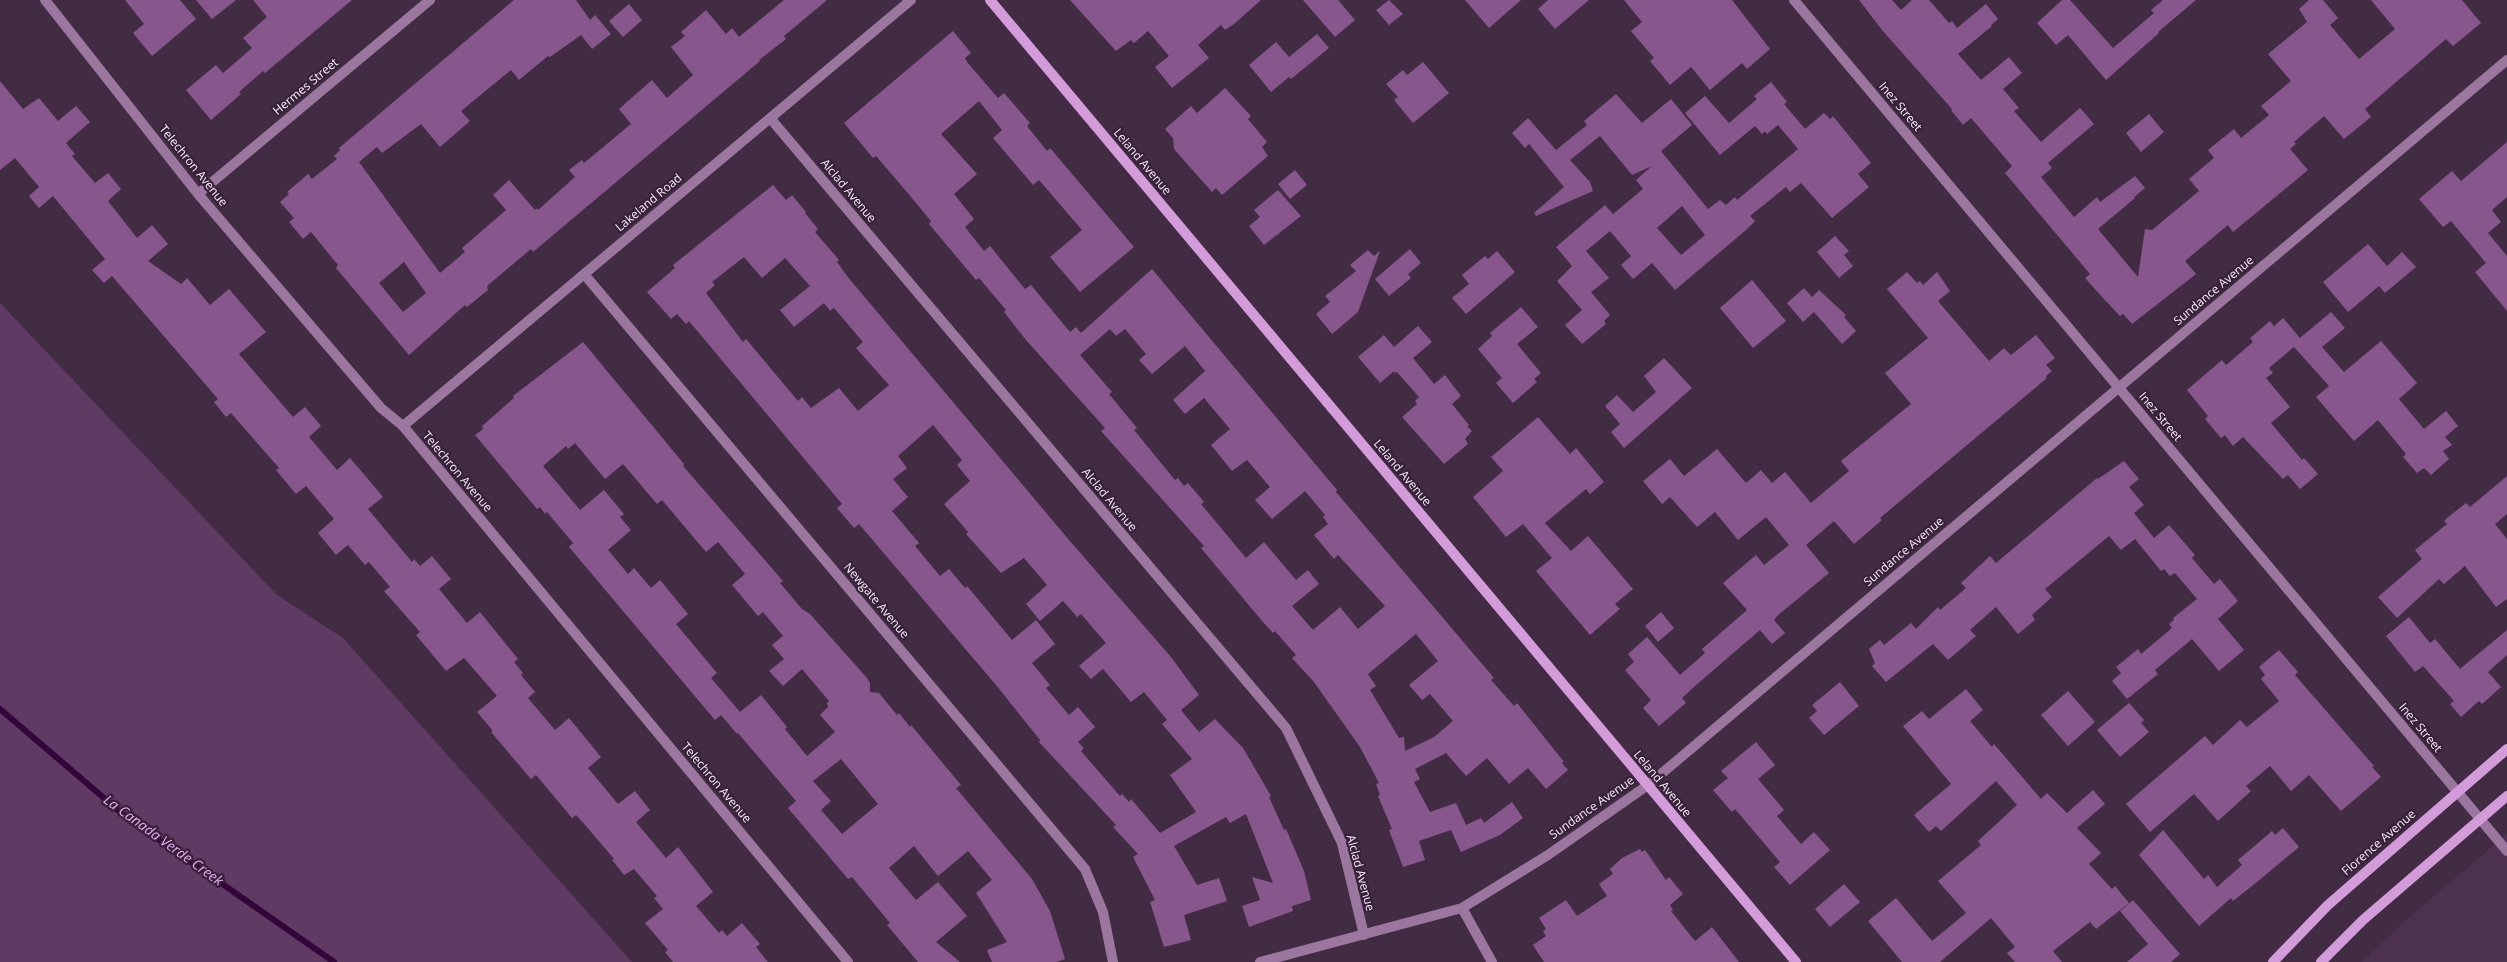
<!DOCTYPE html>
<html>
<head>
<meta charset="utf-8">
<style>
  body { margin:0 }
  canvas { display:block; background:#422c44 }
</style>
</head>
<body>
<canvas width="2507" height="962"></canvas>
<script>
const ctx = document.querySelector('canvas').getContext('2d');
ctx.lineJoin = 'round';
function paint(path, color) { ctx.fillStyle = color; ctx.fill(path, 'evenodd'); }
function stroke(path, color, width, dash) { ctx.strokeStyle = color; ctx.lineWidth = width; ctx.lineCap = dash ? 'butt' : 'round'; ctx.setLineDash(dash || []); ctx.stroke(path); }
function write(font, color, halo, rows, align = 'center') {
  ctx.font = font + ' "Open Sans",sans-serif'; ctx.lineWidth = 4.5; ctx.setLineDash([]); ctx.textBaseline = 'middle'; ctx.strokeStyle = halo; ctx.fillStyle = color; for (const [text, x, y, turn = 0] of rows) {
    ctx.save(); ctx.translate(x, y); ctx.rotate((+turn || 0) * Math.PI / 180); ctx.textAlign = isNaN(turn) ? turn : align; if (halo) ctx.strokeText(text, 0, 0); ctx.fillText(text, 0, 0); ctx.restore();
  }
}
const built = new Path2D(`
  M2507 834V962H2362L2406 920Z`);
const green = new Path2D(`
  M0 303 277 595 343 638 632 962H0Z`);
const stream = new Path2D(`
  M0 709 125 816 334 962`);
const building = new Path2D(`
  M125 0H180L196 19 152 56 133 33 144 24Z
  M196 0H236L212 19Z
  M253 0H352L265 73 263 71 239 92 241 94 211 120 186 90 216 65 223 73 252 48 243 38 267 17Z
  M514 0H576L590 20 595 15 611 34 592 49 581 35 550 57 548 56 519 80 511 70 461 111 470 121 440 147 421 124 382 153 377 147 359 162 440 273 465 252 462 248 506 210 493 195 509 180 535 210 537 208 538 210 575 177 569 170 582 160 584 163 631 124 619 109 652 80 667 98 693 75 671 47 685 36 681 32 706 10 726 34 732 28 739 37 784 0H827L784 36 786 39 759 60 760 61 533 252 531 249 487 286 488 290 467 307 465 305 409 355 336 268 338 265 311 232 303 239 289 222 294 218 280 202 289 194 287 192 308 174 312 179 337 159 334 156 340 150 339 148ZM404 262 426 293 403 312 379 283Z
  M1070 0H1261L1234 24 1225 30 1221 25 1198 45 1209 58 1172 88 1155 67 1169 56 1148 31 1134 43 1131 40 1116 51Z
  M1303 0H1338L1355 20 1335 37Z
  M1389 0 1403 14 1389 25 1376 10Z
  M1465 0H1521L1489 28Z
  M1548 0H1589L1555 29 1538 9Z
  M1624 0H1732L1770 49 1747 69 1742 63 1710 90 1691 67 1670 85 1650 61 1654 58 1631 31 1642 22Z
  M1859 0H1892L1901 10 1912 0H1929L1949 23 1952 21 1957 28 1986 4 1998 19 1991 25 1992 26 1958 54 1981 80 2009 57 2022 73 2003 89 2019 108 2014 111 2041 142 2080 108 2094 124 2048 163 2052 168 2041 177 2074 217 2097 197 2100 202 2135 176 2145 188 2134 197 2135 198 2098 229 2138 277 2145 229 2152 230 2199 191 2189 179 2214 158 2208 150 2234 129 2241 138 2269 115 2261 106 2291 81 2268 54 2307 22 2299 9 2309 0H2323L2338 18 2330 25 2359 59 2395 29 2371 0H2462L2481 23 2453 46 2446 39 2365 109 2371 117 2344 139 2324 116 2294 142 2296 144 2290 149 2308 170 2233 232 2228 225 2185 261 2196 274 2132 324 2123 314 2120 316 2103 298 2085 278 2090 274 2005 173 2012 166 1971 118 1963 125 1951 110 1952 109 1882 30Z
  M2062 0H2070L2113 48 2154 13 2151 10 2163 0H2196L2158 32 2159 33 2106 80 2068 35 2056 45 2037 23Z
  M629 4 642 20 623 37 609 21Z
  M953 31 971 53 965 58 967 62 998 98 1004 93 1030 123 1027 126 1047 151 1050 148 1134 247 1080 292 1050 257 1082 230 1039 180 1033 185 993 138 1002 130 979 101 941 134 977 174 954 194 974 219 965 227 984 251 990 246 1025 289 1031 285 1070 332 1076 327 1081 333 1152 269 1337 490 1336 492 1494 678 1491 680 1514 706 1517 703 1564 762 1562 763 1568 770 1546 789 1528 768 1509 784 1487 758 1466 776 1446 753 1415 769 1420 779 1414 782 1430 812 1456 803 1466 825 1481 818 1484 823 1512 802 1523 818 1500 835 1461 852 1451 830 1419 841 1425 860 1403 867 1389 830 1392 829 1378 796 1380 795 1376 784 1379 783 1360 747 1314 682 1292 658 1296 655 1275 631 1273 633 1263 622 1201 548 1204 546 1101 431 1105 428 1026 340 1004 312 1006 310 979 278 976 280 929 224 931 221 906 191 876 156 873 158 844 123ZM1110 329 1116 336 1125 329 1146 354 1139 360 1152 374 1185 346 1205 371 1173 400 1185 414 1204 398 1230 429 1211 445 1232 471 1247 460 1270 487 1255 500 1272 519 1305 491 1325 515 1323 517 1328 524 1314 535 1334 559 1338 555 1385 606 1358 629 1340 607 1313 630 1292 606 1319 584 1308 570 1296 580 1264 542 1246 558 1201 504 1204 502 1188 483 1184 486 1178 478 1175 480 1134 430 1137 428 1109 394 1112 392 1080 355ZM1416 634 1438 661 1409 685 1422 700 1430 694 1453 721 1434 737 1405 751 1404 737 1399 738 1370 690 1376 686 1368 674Z
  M1317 34 1329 48 1291 79 1289 77 1271 92 1249 65 1276 42 1289 57Z
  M1423 62 1449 93 1413 123 1394 100 1398 97 1386 84 1403 70 1407 75Z
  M0 81 23 109 39 98 58 121 76 106 90 122 66 143 75 154 72 156 95 183 108 173 121 189 108 201 137 238 152 225 168 244 148 261 181 284 187 278 210 305 229 289 266 332 239 354 293 417 305 407 321 426 309 437 337 470 350 458 368 479 383 497 368 509 412 562 414 559 420 566 432 556 451 579 439 589 467 623 480 612 518 659 514 662 523 673 521 675 535 692 528 698 555 730 569 718 601 757 588 768 618 804 635 791 650 810 636 822 666 858 678 847 713 892 696 906 719 933 722 930 727 936 742 923 760 944 756 947 768 962H673L665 952 668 950 645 923 663 909 654 898 657 896 634 869 624 875 612 860 614 859 586 826 576 815 572 818 536 775 531 779 491 732 493 731 477 712 497 696 464 658 446 671 416 635 420 632 384 591 390 587 369 562 365 565 348 545 336 555 318 533 334 519 306 486 296 494 276 470 279 468 231 413 226 417 214 402 218 399 112 276 104 283 92 270 105 259 53 196 39 208 29 196 39 187 15 158 0 170Z
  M1771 82 1787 102 1784 104 1805 129 1824 113 1830 119 1833 116 1871 163 1858 174 1869 187 1832 218 1801 183 1790 192 1786 187 1750 216 1755 221 1746 230 1675 290 1652 263 1633 279 1621 265 1631 256 1610 231 1586 251 1609 278 1591 292 1610 315 1604 321 1606 324 1582 344 1565 325 1582 310 1557 281 1572 266 1556 247 1605 205 1613 214 1643 189 1636 180 1652 166 1632 175 1600 136 1570 160 1590 182 1593 191 1536 216 1534 213 1564 187 1529 144 1525 148 1512 133 1528 118 1556 150 1587 125 1584 121 1616 94 1642 123 1671 99 1692 125 1661 151 1708 209 1720 200 1726 205 1735 197 1737 200 1798 149 1778 125 1767 134 1765 131 1762 134 1755 126 1720 155 1685 113 1705 96 1729 123 1757 99 1754 96ZM1682 206 1705 235 1681 255 1657 228Z
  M1225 88 1251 116 1248 119 1267 142 1262 147 1268 156 1222 195 1216 188 1212 192 1188 165 1174 149 1173 138 1165 129 1191 106 1197 113Z
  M2149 114 2164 132 2141 152 2126 133Z
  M2507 142V197L2492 210 2501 222 2488 233 2507 256V311L2475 272 2486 263 2451 221 2443 227 2419 199 2452 171 2461 181Z
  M1295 170 1307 185 1290 199 1278 184Z
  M773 185 786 200 792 195 806 212 805 213 818 229 815 232 839 260 837 262 847 276 1069 540 1171 657 1199 695 1181 710 1199 732 1215 719 1243 748 1271 796 1269 797 1284 830 1286 829 1304 871 1311 900 1292 906 1293 911 1249 927 1242 906 1260 900 1252 877 1273 883 1246 814 1230 823 1226 817 1174 846 1197 885 1219 878 1227 901 1184 915 1191 940 1164 947 1150 902 1155 900 1133 857 1138 854 1113 827 1116 825 1039 742 1040 740 996 685 859 524 854 528 837 508 842 504 689 321 686 324 677 314 671 319 647 292 675 268 673 265ZM744 257 762 278 785 258 810 286 780 310 794 327 824 303 830 311 834 308 863 342 856 348 889 385 858 411 839 388 811 408 802 397 798 401 746 339 743 342 706 293 715 285 712 282ZM933 425 962 460 957 465 970 481 944 504 968 532 966 534 1001 573 1024 558 1047 585 1026 604 1040 621 1063 601 1077 617 1081 614 1106 643 1079 666 1091 679 1103 669 1131 702 1144 692 1167 720 1162 724 1192 759 1170 775 1196 812 1160 833 1131 799 1129 802 1122 794 1120 796 1081 751 1084 748 1078 742 1095 727 1078 707 1069 715 1046 688 1050 685 1032 663 1055 644 1036 620 1012 640 967 586 965 588 949 569 940 576 915 546 919 543 892 511 908 497 893 479 907 468 898 456Z
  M1278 190 1301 216 1264 245 1249 226 1260 217 1254 210Z
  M1835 236 1849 251 1844 255 1853 266 1839 278 1817 252Z
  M2368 244 2387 266 2402 252 2416 267 2385 293 2379 286 2348 312 2323 282Z
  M1410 249 1421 263 1408 274 1411 278 1389 296 1375 279Z
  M1368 250 1374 256 1380 251 1358 312 1332 334 1316 314 1330 302 1325 296 1356 271 1350 265Z
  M1497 251 1515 272 1466 314 1452 298 1469 284 1462 275 1485 256 1488 259Z
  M1907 272 1917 283 1920 281 1923 285 1937 272 1950 291 1938 301 1989 361 2004 348 2011 355 2036 335 2055 358 2046 365 2052 371 2046 376 2047 378 1880 518 1882 520 1854 544 1834 521 1806 545 1829 573 1777 616 1774 620 1785 633 1772 644 1760 630 1695 686 1682 698 1686 703 1659 726 1643 708 1651 700 1625 670 1634 662 1628 654 1647 637 1680 675 1705 653 1702 649 1747 610 1723 583 1756 555 1764 565 1789 545 1766 517 1738 540 1715 512 1697 527 1670 497 1662 504 1643 481 1670 459 1684 476 1717 449 1746 483 1761 470 1772 483 1785 472 1811 503 1849 471 1841 461 1911 404 1885 373 1928 338 1887 289Z
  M1752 280 1786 321 1753 348 1720 308Z
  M1804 288 1812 297 1819 290 1846 315 1844 317 1856 331 1842 344 1814 312 1803 322 1787 303Z
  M1521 307 1538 327 1517 344 1541 373 1534 379 1537 382 1513 403 1496 383 1502 378 1478 349 1492 336 1490 333Z
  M2331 312 2345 328 2322 347 2344 372 2381 341 2417 383 2399 399 2424 429 2446 411 2458 426 2445 437 2452 445 2443 451 2449 459 2431 475 2424 468 2417 473 2403 457 2406 454 2378 420 2354 441 2316 397 2329 386 2294 347 2269 368 2273 373 2266 378 2290 407 2271 423 2302 460 2304 458 2318 474 2300 489 2288 475 2283 479 2243 437 2233 446 2225 435 2221 438 2205 419 2208 416 2187 390 2222 360 2226 365 2253 342 2250 338 2270 321 2274 326 2283 318 2300 338Z
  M1418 326 1432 342 1413 358 1434 384 1445 375 1461 396 1452 404 1469 425 1467 426 1472 431 1465 439 1468 444 1444 464 1402 417 1417 404 1415 401 1419 397 1397 372 1395 373 1394 371 1380 383 1358 357 1384 335 1394 347Z
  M583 342 684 464 683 466 783 581 780 583 802 609 810 614 867 678 870 683V692L879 693 897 715 899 713 910 727 911 725 961 785 956 788 1032 879 1050 911 1065 959 1056 962H992L987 950 1007 942 976 893 992 880 968 851 938 876 914 846 889 868 916 900 938 882 967 916 936 942 960 962H918L887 925 890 923 852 877 848 879 788 808 796 801 738 733 737 734 721 715 715 720 569 547 573 543 547 512 545 514 540 507 537 509 475 435 483 429 482 426 514 398 513 396ZM575 443 605 479 623 464 657 504 662 500 706 552 718 542 745 574 732 585 758 616 763 612 783 636 772 645 784 659 769 671 783 686 802 669 829 701 827 703 828 707 820 715 835 732 807 756 785 729 787 727 761 695 740 712 711 678 717 673 676 624 688 614 660 580 651 588 634 568 628 574 608 550 631 530 620 517 624 514 604 490 580 510 543 466 566 446 568 449ZM841 759 878 804 842 834 821 810 831 801 813 781Z
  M1664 358 1692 388 1624 448 1611 432 1620 424 1605 406 1617 395 1633 412 1656 392 1644 376Z
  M1538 417 1570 454 1576 448 1604 482 1590 494 1586 489 1545 523 1571 551 1588 536 1633 589 1615 604 1620 609 1590 635 1536 571 1552 558 1523 524 1506 537 1473 497 1503 471 1491 457Z
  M2124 461 2139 479 2129 487 2144 505 2134 513 2154 538 2169 525 2195 555 2192 558 2214 584 2220 579 2238 601 2218 619 2244 650 2219 671 2192 639 2155 670 2158 674 2127 699 2112 681 2121 673 2116 667 2138 649 2141 654 2172 628 2169 624 2174 620 2173 618 2197 599 2175 573 2170 576 2164 569 2161 571 2135 539 2121 550 2109 536 2045 589 2052 597 2032 615 2035 620 2018 634 1996 607 1970 630 1976 636 1948 660 1933 644 1886 682 1872 666 1875 663 1869 649 1880 640 1884 645 1911 623 1916 629 1938 607 1940 610 1966 588 1961 583 1990 556 1996 563 2097 478 2098 479Z
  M2507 476V514L2495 524 2507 539V599L2496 607 2465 566 2444 584 2439 579 2397 618 2378 597 2422 559 2415 550 2447 524 2444 521 2447 518 2466 503 2470 507Z
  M1661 612 1674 628 1658 642 1645 626Z
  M2409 617 2430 643 2435 639 2460 669 2507 630V655L2488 672 2501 687 2482 704 2479 701 2461 717 2450 704 2454 701 2423 666 2415 672 2386 636Z
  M2279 650 2298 672 2295 675 2374 766 2372 767 2381 777 2341 811 2309 775 2291 791 2270 766 2246 786 2251 791 2218 821 2194 794 2150 832 2126 804 2205 736 2213 745 2240 720 2247 727 2279 701 2261 679 2265 675 2259 667Z
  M1840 682 1859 706 1824 735 1809 718 1817 711 1812 705Z
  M1966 689 1983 710 1970 721 1992 747 1994 744 2041 799 2047 793 2067 813 2093 790 2105 804 2077 828 2101 853 2089 864 2112 889 2115 886 2129 903 2096 929 2090 922 2053 951 2062 962H2015L2007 953 2015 947 1991 918 1940 962H1902L1868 921 1896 898 1932 941 1966 913 1938 881 1981 845 1978 841 2017 805 1996 781 1941 831 1936 826 1929 832 1914 815 1951 784 1903 726 1922 711 1929 719Z
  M2068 691 2095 722 2068 746 2041 715Z
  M2129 703 2144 720 2141 723 2149 732 2120 757 2097 730Z
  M1756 742 1775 765 1758 779 1784 810 1777 816 1801 844 1814 832 1830 850 1790 885 1774 867 1780 862 1735 809 1732 812 1713 790 1728 778 1721 771Z
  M2283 828 2299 847 2257 882 2233 901 2231 898 2199 926 2139 855 2163 830 2204 879 2208 875 2217 887 2242 865 2238 860 2272 831 2275 835Z
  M1640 849 1642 852 1645 850 1666 880 1669 877 1683 894 1670 905 1673 910 1671 911 1695 941 1712 927 1739 962H1544L1533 945 1546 936 1543 931 1546 929 1539 918 1566 900 1577 916 1607 896 1599 884 1613 874 1610 869 1622 858Z
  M1844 884 1860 902 1830 927 1815 909Z
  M2133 900 2180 954 2171 962H2127L2148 944 2120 911Z`);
const street = new Path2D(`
  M45 0 198 194 381 408 403 426 848 962
  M1794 0 2507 851
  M770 118 1286 728 1342 843 1364 935
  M198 194 430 0
  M584 274 1085 869 1103 912 1113 962
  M403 426 911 0
  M1462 908 1492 962
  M1260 962 1462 908 1548 855 1648 785 2507 60`);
const secondary = new Path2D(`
  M990 0 1796 962
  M2273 962 2328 905 2507 749
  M2321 962 2363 920 2507 796`);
const streetNames = [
  ["Hermes Street",306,87,-40],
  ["Inez Street",1900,107,50],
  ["Leland Avenue",1142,162,50],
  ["Telechron Avenue",193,166,51],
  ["Alclad Avenue",848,191,50],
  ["Lakeland Road",649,203,-40],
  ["Sundance Avenue",2214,291,-40],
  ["Inez Street",2160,417,50],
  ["Telechron Avenue",457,472,50],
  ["Leland Avenue",1402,473,50],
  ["Alclad Avenue",1109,500,50],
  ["Sundance Avenue",1904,552,-40],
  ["Newgate Avenue",876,601,50],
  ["Inez Street",2420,728,50],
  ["Telechron Avenue",716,783,50],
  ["Leland Avenue",1662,784,50],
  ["Sundance Avenue",1592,808,-35],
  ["Florence Avenue",2379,843,-41],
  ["Alclad Avenue",1360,873,75]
];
const waterNames = [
  ["La Canada Verde Creek",163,841,36]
];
paint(built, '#4d3250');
paint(green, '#5f3a63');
stroke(stream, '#330639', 6);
paint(building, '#86568c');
stroke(street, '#9b779f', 10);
stroke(secondary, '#d49bdb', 10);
write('12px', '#f9ebfa', '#372239', streetNames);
write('italic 14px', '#eda8f5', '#372239', waterNames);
</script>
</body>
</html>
